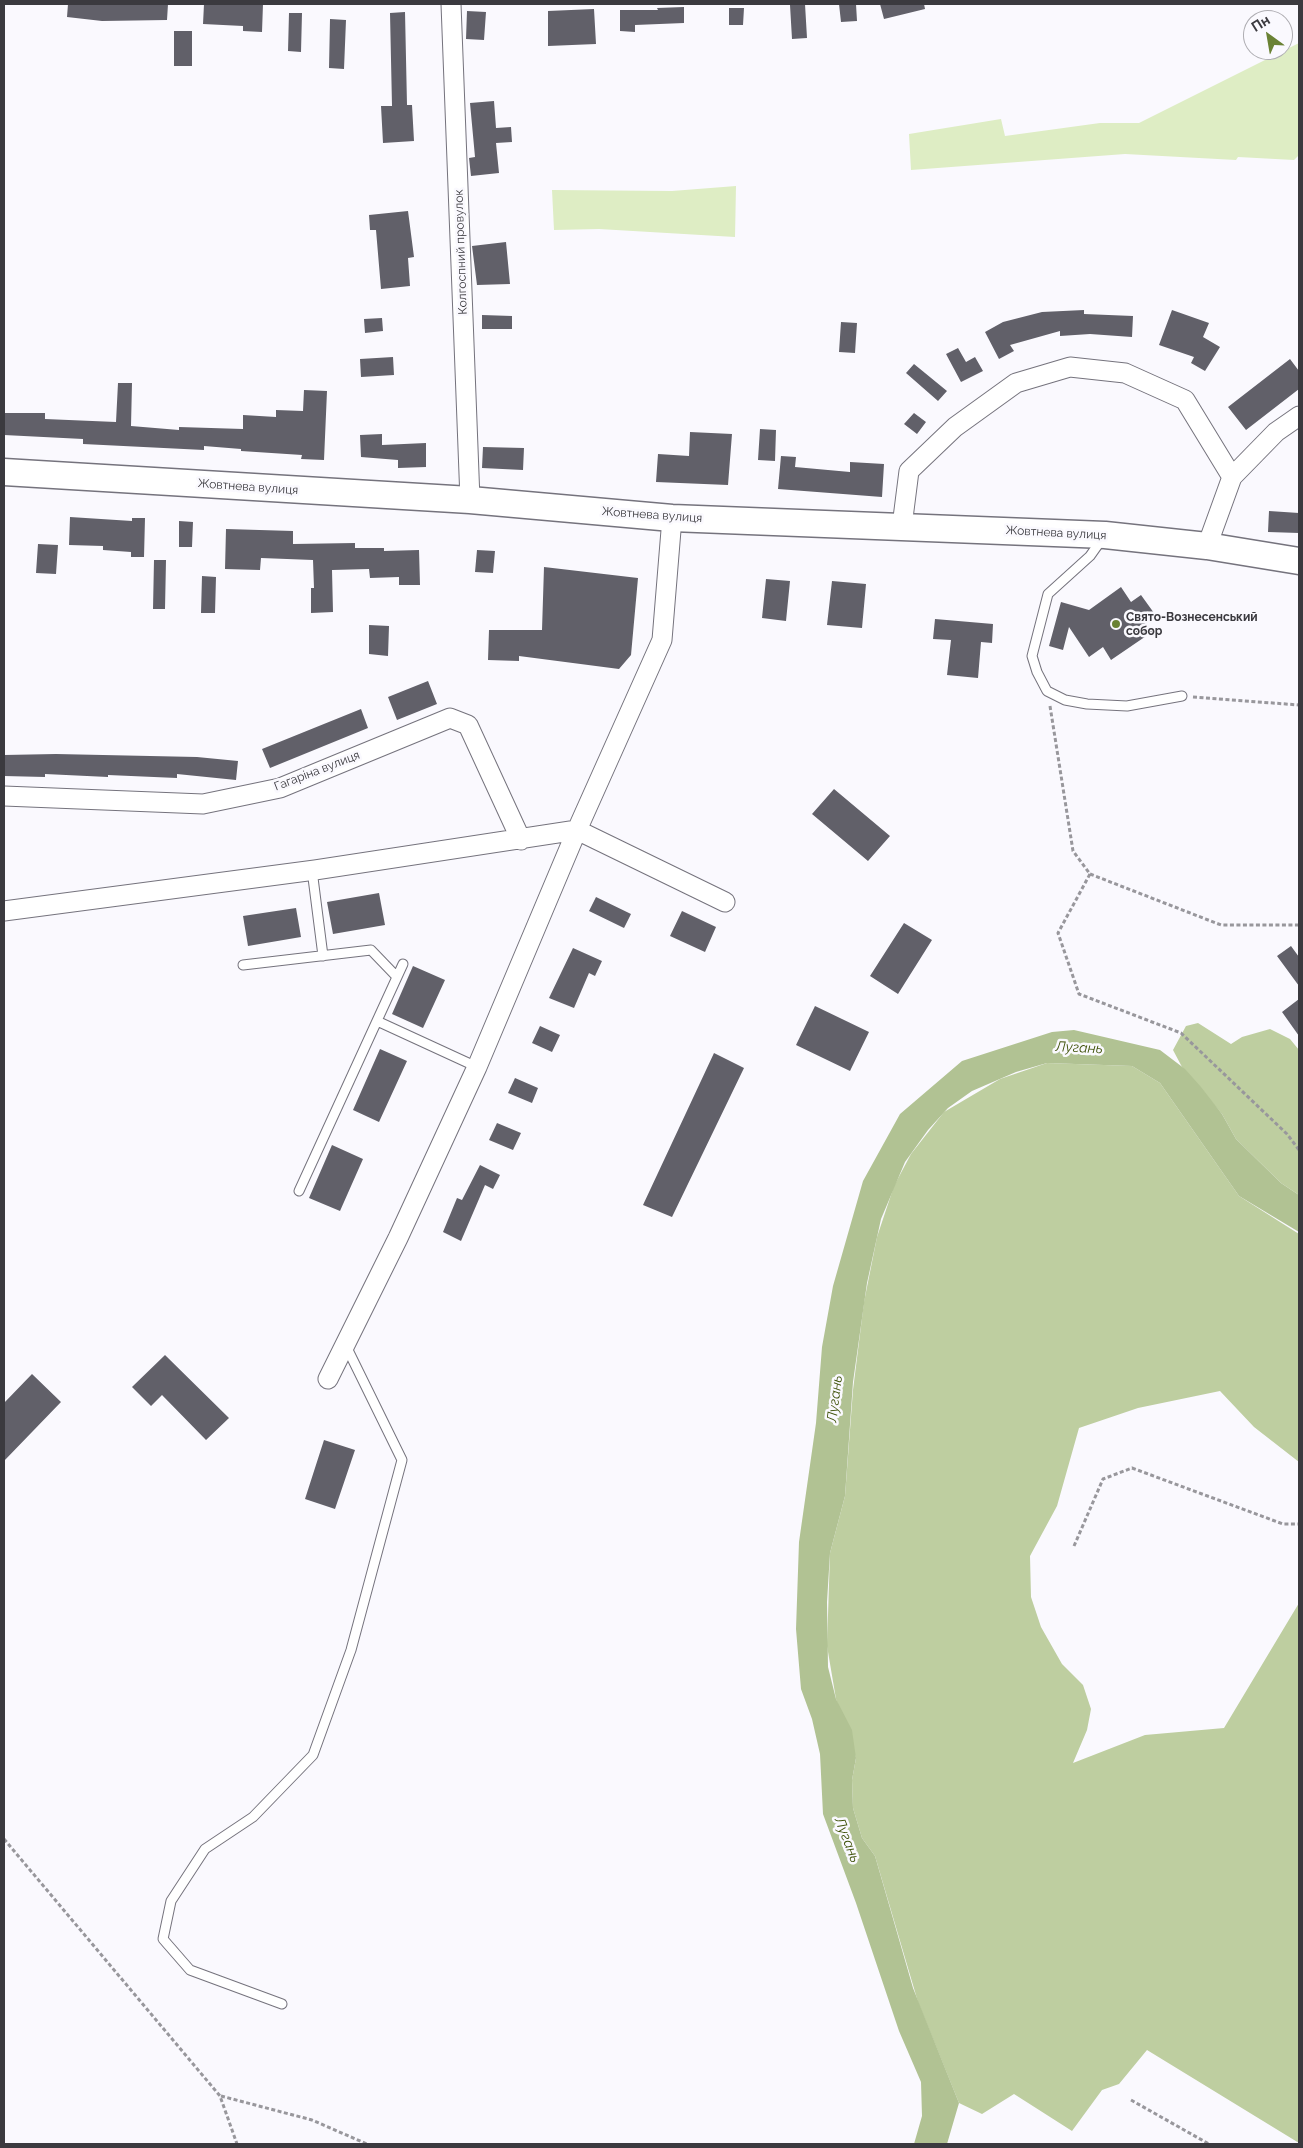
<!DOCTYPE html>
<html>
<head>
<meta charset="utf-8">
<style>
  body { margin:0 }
  #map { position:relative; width:1303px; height:2148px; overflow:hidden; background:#faf9fe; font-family:Raleway,sans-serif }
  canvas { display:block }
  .frame { position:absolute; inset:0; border:5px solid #3b3a3f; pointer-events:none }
  .north { position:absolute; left:1243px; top:10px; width:50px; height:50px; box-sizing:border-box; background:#faf9fe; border:1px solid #aeadb2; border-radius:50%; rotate:328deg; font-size:14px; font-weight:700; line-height:20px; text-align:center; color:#3b3a3f }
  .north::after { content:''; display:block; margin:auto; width:18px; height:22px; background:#6a8234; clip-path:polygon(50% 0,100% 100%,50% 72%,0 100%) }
</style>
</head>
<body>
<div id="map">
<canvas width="1303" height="2148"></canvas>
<div class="frame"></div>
<div class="north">Пн</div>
</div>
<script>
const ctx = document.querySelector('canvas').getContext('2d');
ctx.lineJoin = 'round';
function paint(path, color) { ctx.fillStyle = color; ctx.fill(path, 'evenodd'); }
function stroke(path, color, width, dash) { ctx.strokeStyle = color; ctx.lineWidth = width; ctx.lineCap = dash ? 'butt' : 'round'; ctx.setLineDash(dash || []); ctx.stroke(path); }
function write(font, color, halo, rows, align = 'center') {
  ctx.font = font + ' Raleway,sans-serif'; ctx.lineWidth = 5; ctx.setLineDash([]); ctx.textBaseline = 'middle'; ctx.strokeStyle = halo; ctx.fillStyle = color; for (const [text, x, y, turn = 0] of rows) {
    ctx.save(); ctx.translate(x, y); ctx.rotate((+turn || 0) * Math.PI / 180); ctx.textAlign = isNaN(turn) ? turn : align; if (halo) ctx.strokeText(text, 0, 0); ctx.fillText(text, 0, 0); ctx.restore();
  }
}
const green = new Path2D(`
  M1299 43V155L1294 160 1238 157 1236 160 1125 154 911 170 909 134 1001 119 1005 136 1100 123H1139Z
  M736 186 735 237 599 229 554 230 552 190 672 191Z`);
const forest = new Path2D(`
  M1198 1023 1231 1044 1242 1037 1270 1029 1290 1039 1299 1050V1195L1281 1183 1236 1139 1222 1114 1182 1067 1173 1050 1186 1026Z
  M1047 1063 1132 1066 1160 1083 1239 1196 1299 1234V1462L1254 1427 1220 1391 1138 1408 1079 1428 1057 1506 1030 1556 1031 1597 1041 1627 1062 1664 1083 1685 1091 1709 1087 1730 1073 1763 1145 1735 1224 1728 1299 1603V2143L1147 2050 1119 2084 1102 2090 1072 2131 1014 2094 982 2114 959 2103 918 2002 875 1856 862 1838 853 1808 852 1780 856 1758 836 1699 827 1646 830 1553 845 1496 853 1390 864 1302 877 1237 894 1186 911 1154 944 1112 1000 1079Z`);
const water = new Path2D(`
  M1074 1030 1160 1050 1185 1069 1201 1087 1222 1114 1236 1139 1281 1183 1299 1195V1232L1239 1196 1160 1083 1132 1066 1047 1063 1016 1072 972 1091 948 1108 928 1130 905 1162 881 1219 867 1283 853 1382 845 1496 830 1553 827 1602 828 1667 836 1699 852 1730 856 1758 852 1780 853 1808 862 1838 875 1856 913 1988 959 2103 947 2144H914L922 2116 921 2082 899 2031 856 1903 823 1814 820 1754 812 1719 801 1689 796 1629 799 1542 816 1423 822 1347 833 1286 863 1181 900 1114 962 1061 1052 1032Z`);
const building = new Path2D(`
  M68 4H168L167 20 102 21 67 17Z
  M204 4H263L262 32 243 31V26L203 24Z
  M805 4 807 38 792 39 790 5Z
  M839 4H856L857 21 841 22Z
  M880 4H924L925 9 884 19Z
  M684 7V23L635 25V32L620 31V10H658L657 8Z
  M729 8H744L743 25H729Z
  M594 9 596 44 548 46V11Z
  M467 11 486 12 484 40 466 39Z
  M405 12 407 105H412L414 141 383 143 381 106H392L390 13Z
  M289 13H302L301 52 288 51Z
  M330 19 346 20 344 69 329 68Z
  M174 31H192V66H174Z
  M494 101 496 128 511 127 512 142 496 143 499 173 471 176 469 158 475 157 470 103Z
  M408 211 414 257 408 258 410 286 381 289 376 230H370L369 215Z
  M506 242 510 284 477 285 472 246Z
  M1084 310V314L1133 316 1132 337 1090 334 1060 336V331L1010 345 1014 351 999 359 985 332 1003 322 1042 312Z
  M1172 310 1209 323 1203 337 1220 347 1205 371 1191 363 1194 357 1159 345Z
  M482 315 512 316V329H482Z
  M382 318 383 331 365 333 364 319Z
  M841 322 857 323 855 353 839 352Z
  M958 348 966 362 975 357 983 371 961 382 946 354Z
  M393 357 394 375 361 377 360 359Z
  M1290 359 1299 371V389L1246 430 1228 407Z
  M914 364 947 391 938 401 906 373Z
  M118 383H132L131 426 179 430V427L243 429V415L276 417V410L303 411 304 390 327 391 324 460 301 459 302 455 241 451V449L204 446V450L83 444V439L4 435V413H45V419L116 422Z
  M914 413 926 422 917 434 904 424Z
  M760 429 776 430 775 461 758 460Z
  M690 432 732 434 728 485 656 482 658 454 689 456Z
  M382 434V445L426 443V467L398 468V460L361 457 360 435Z
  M483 447 524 448 523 470 482 468Z
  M781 456 796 457 795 467 850 472V462L884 464 882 497 778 489Z
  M1269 511 1299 513V533L1268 532Z
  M70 517 132 521V518H145L144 557H131V552L103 550V546L69 545Z
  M179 521 193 522 192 547H179Z
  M226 529 293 531V544L355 543V548H384V551L419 550 420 585H399V577L370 578 369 569 332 570 333 612 311 613V588H314L313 560 261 558 260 570 225 569Z
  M38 544 58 545 56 574 36 573Z
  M477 550 495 551 493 573 475 572Z
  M154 560H166L165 609H153Z
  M544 567 638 578 631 655 619 669 519 656V661L488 660 489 630H542Z
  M202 576 216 577 215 613H201Z
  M766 579 790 581 786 621 762 618Z
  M832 581 866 584 862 628 827 625Z
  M1121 587 1131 602 1141 595 1154 613 1144 620 1152 632 1111 660 1103 647 1089 657 1069 627 1063 650 1049 646 1061 602 1089 610Z
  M935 619 993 624 992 643 981 642 978 678 947 675 951 640 933 639Z
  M369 625 389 626 388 656 369 654Z
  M428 681 437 704 397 720 388 697Z
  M361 709 368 728 270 768 262 749Z
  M56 754 197 757 238 761 236 780 177 774V778L108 775V777L45 774V777L4 776V755Z
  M834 789 890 836 868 861 812 814Z
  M379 893 385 925 333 934 327 902Z
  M596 897 631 914 624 928 589 911Z
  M296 908 301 937 248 946 243 916Z
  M682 911 716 927 705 952 670 936Z
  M904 923 932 940 898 994 870 976Z
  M1291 946 1299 957V986L1277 956Z
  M573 948 602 961 595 976 589 973 574 1008 549 998Z
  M413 966 445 980 423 1028 392 1014Z
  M1299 999V1036L1282 1012Z
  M815 1006 869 1032 850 1071 796 1045Z
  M540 1026 560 1035 552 1052 532 1043Z
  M380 1049 407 1061 379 1122 353 1110Z
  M714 1053 744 1068 672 1217 643 1205Z
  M515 1078 538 1088 532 1103 508 1093Z
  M497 1123 521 1133 513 1150 489 1140Z
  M332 1145 363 1159 340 1211 309 1198Z
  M480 1165 500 1175 493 1189 485 1185 461 1241 443 1232 457 1198 462 1200Z
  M165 1355 229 1418 206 1440 162 1395 151 1406 132 1387Z
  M32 1374 61 1402 4 1461V1403Z
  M324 1440 355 1450 335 1509 305 1499Z`);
const path = new Path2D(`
  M1193 697 1299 705
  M1050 706 1073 851 1090 874 1058 933 1079 994 1181 1033 1287 1134 1299 1150
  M1090 874 1221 925H1299
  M1074 1546 1103 1479 1132 1468 1283 1524H1299
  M4 1839 220 2096 237 2144
  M221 2096 312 2120 367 2144
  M1131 2100 1209 2144`);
const lane = new Path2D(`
  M1102 539 1090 556 1048 594 1032 656 1037 672 1047 691 1065 700 1087 704 1127 706 1182 696
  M312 870 323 956
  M243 965 371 950 397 977
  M377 1021 477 1067
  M299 1191 403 964
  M282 2004 190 1970 163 1939 171 1901 205 1849 253 1817 313 1755 351 1650 402 1460 346 1346`);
const street = new Path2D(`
  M451 4 470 500
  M902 526 909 471 955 427 1016 383 1070 367 1125 373 1185 400 1232 477
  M1207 546 1232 477 1276 432 1299 416
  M4 796 203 804 280 788 450 718 468 725 521 840
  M4 911 315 870 577 830 725 902
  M328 1379 398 1238 477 1067 577 830 662 640 672 518`);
const secondary = new Path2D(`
  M4 472 470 500 672 518 1105 535 1207 546 1299 561`);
const markers = [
  [1116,624,5,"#6a8234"]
];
const streetNames = [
  ["Колгоспний провулок",461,252,-92],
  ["Жовтнева вулиця",248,487,4],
  ["Жовтнева вулиця",652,515,4],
  ["Жовтнева вулиця",1056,533,3],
  ["Гагаріна вулиця",317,771,-21]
];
const poiNames = [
  ["Свято-Вознесенський",1126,617],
  ["собор",1126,631]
];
const waterNames = [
  ["Лугань",1079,1048,3],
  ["Лугань",835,1399,-83],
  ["Лугань",847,1840,69]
];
paint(green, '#deedc4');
paint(forest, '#becea0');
paint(water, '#b1c293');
paint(building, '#616069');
stroke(lane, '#75737d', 11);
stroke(street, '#75737d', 21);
stroke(secondary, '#75737d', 29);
stroke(path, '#98979c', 3, [4, 2.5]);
stroke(lane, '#fff', 9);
stroke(street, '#fff', 19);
stroke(secondary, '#fff', 26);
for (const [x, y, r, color] of markers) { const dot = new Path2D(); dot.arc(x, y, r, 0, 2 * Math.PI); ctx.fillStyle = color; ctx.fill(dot); stroke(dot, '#faf9fe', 2); }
write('12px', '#3b3a3f', '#faf9fe', streetNames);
write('bold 12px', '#3b3a3f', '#faf9fe', poiNames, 'left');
write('italic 14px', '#3e5108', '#faf9fe', waterNames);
</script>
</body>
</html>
